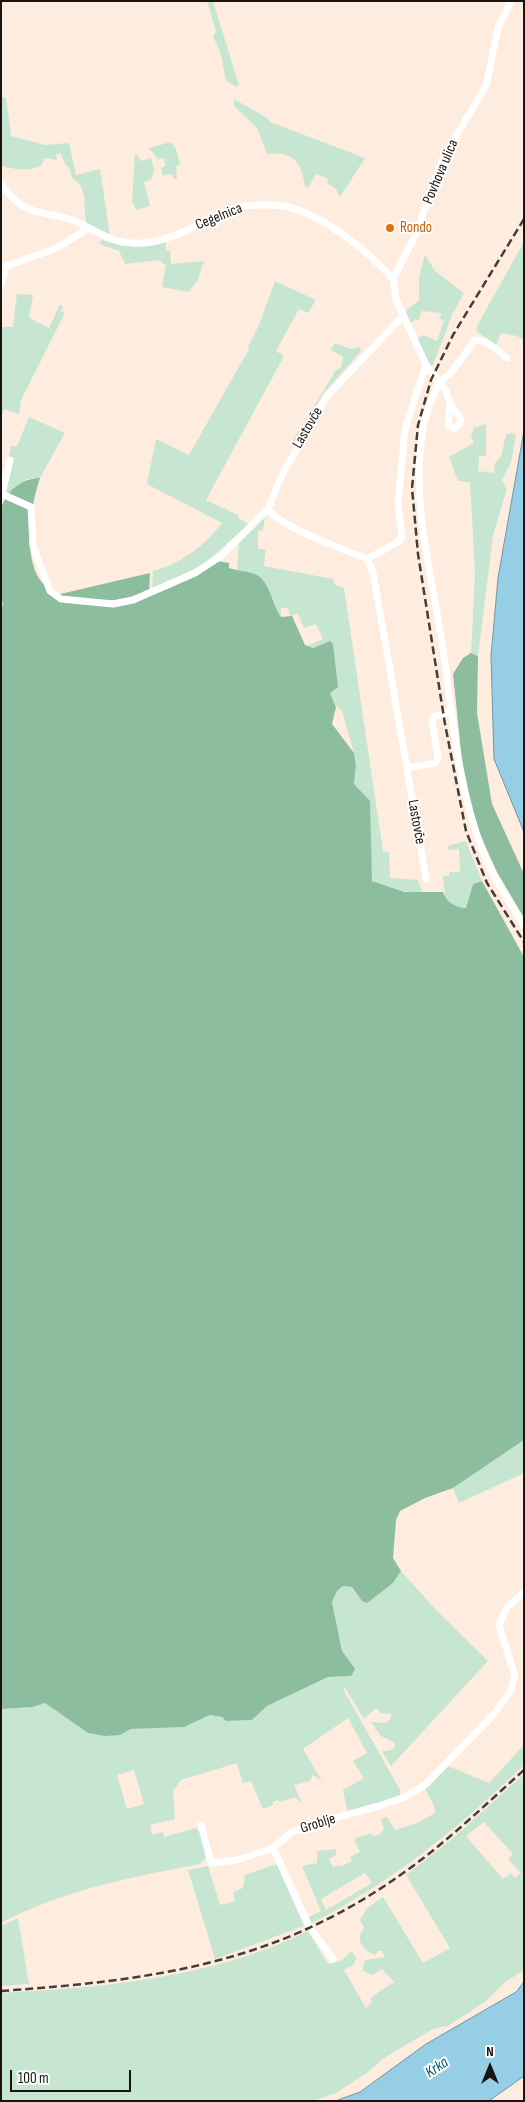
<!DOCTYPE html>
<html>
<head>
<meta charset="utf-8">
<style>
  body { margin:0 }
  #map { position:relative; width:525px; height:2102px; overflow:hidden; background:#feecde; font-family:"Sofia Sans Condensed",sans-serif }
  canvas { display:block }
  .frame { position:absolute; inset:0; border:2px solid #19140f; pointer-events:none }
  .north { position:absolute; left:465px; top:2042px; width:50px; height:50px; -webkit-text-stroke:4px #fdfdfd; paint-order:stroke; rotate:0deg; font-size:14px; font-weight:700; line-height:20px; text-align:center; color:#19140f }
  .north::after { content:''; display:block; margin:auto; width:18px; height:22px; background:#19140f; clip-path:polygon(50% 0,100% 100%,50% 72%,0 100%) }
  .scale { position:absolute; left:10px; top:2070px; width:121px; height:22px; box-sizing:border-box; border:2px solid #19140f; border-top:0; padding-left:6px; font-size:15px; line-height:18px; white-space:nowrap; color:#19140f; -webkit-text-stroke:4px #fdfdfd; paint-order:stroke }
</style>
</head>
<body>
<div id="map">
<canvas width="525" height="2102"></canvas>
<div class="frame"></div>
<div class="north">N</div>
<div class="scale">100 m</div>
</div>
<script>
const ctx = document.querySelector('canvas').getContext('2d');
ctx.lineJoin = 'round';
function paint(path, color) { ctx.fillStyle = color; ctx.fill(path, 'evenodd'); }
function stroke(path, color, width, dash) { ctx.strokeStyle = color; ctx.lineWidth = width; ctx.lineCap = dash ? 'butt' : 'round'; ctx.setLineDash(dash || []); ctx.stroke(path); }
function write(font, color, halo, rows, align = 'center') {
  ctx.font = font + ' "Sofia Sans Condensed",sans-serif'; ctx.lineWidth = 4; ctx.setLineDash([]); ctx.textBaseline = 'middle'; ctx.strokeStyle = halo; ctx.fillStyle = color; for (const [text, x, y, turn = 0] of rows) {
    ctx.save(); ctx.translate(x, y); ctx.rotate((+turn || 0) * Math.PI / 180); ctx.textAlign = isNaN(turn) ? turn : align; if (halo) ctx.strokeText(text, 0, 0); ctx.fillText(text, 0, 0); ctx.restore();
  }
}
const green = new Path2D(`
  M207 1H213L239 85 236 87 226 80 220 51 213 37 216 31Z
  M1 97 6 98 11 136 45 145 69 143 76 175 100 169 110 236 87 225C82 209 90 188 72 178L70 168 66 165 60 153 56 154 57 160 45 158 41 166C27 172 16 169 1 166Z
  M234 99 267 118 270 122 365 158 340 197 336 189 327 183 328 179 316 174 308 188 305 187C302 162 293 151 267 154L257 128 234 106Z
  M171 142 176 149 180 164 176 166 177 178 174 179 172 174 163 176 161 168 165 166 164 158 158 159 149 148Z
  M135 153 141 161 151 158 154 170 151 180 144 182 150 206 137 210 132 202Z
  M102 240 122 246 166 241V251H170L171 264 204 261 198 280 189 292 162 287 166 264H163L160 260 125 264 119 251 99 244Z
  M524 242V340L517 336 501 333 496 345 476 331 478 324Z
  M425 255 435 271 464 293 452 315 433 365 429 366 417 338 424 335 437 341 444 321 439 318 442 313 422 311 418 321 415 319 412 322H410L405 312 419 300V277Z
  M275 281 316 300 308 313 299 309 276 351 284 356 206 500 238 515 239 519 249 524 202 566 152 590 153 571C181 564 204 546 222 523L147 484 156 439 189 455 249 349 248 347 259 325Z
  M17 294 33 295 29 318 49 328 60 304 63 307 61 311 65 313 21 400 19 414 4 409 1 418V327H13Z
  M335 343 351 349 360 347 361 351 323 394 295 441 292 442 336 370 341 368 343 357 331 350Z
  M29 417 65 433 40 478 28 479 7 496 3 488 11 446H17Z
  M486 424V456H479L478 471 495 473 494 464 501 457 506 435 511 433 516 435 511 463 502 480 507 489 493 535 478 656 471 653 475 574 470 482 458 481 449 457 474 443 471 436 474 428Z
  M265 517 263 530 258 531V549H266L264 566 333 579 335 585 344 588 383 851 389 852 390 878 418 880 422 892C407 892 379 892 371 878L370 802 354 784 356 765 354 753 342 711C323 698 330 661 330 641L313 648 307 646 323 639 316 624 304 628 298 614 290 616 288 608H281V617L276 610 263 580 237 570 239 541Z
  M466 841 482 881 473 884 466 908H458L445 899 443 876H449V872H460L459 849 449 850 448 846Z
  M524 1440V1473L459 1503 453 1488Z
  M401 1571 436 1610 488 1661 391 1766 382 1751H389L394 1748 395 1743 381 1736 371 1722 386 1723 391 1718V1714L381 1713 376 1708 364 1719 345 1688 343 1689 400 1790V1796L348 1814 343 1790 364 1778 353 1761 367 1753 348 1718 303 1749 322 1781 313 1775 310 1781 294 1785 303 1805 295 1797 280 1802 278 1800 273 1802V1805L263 1809 251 1781 243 1783 237 1763 181 1780 173 1791 175 1819 150 1825 152 1835 163 1832 164 1837 196 1828C206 1835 204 1848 206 1858L200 1864C132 1877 63 1890 1 1923V1709L33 1707 45 1703 88 1733 120 1735 131 1729 184 1727 210 1715 222 1717 226 1721 252 1720 267 1706 328 1677 351 1676 349 1662 342 1651 332 1602 337 1591 343 1586 352 1587 362 1601 393 1583ZM134 1770 144 1804 127 1809 117 1775Z
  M524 1745V1765C459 1828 391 1883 310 1924L307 1918 321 1911 302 1866 317 1863V1851L336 1849V1855L329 1859 333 1867 339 1865 340 1867 352 1861 350 1857 360 1852 354 1839 371 1833 372 1836 380 1835V1832L384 1830 381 1818 387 1817 395 1830 417 1823 435 1813V1808L425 1789 448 1766 489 1783ZM365 1873 372 1883 326 1910 321 1899Z
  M524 1774V1970L504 1983 486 2001 448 2026 433 2029 384 2058 368 2072 336 2093 313 2101H1V1993C107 1987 212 1978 308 1931L328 1964 341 1961 351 1951 357 1958 352 1966 344 1970 366 2008 372 2002 370 1998 394 1982 382 1969 372 1975 362 1970 365 1960 385 1957 382 1951H378L376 1955C363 1952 354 1939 364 1928L360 1920 367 1908 383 1897 423 1963 450 1948 406 1875 453 1838ZM484 1822 513 1854 508 1859 521 1873 515 1878 511 1873 503 1879 466 1836Z
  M277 1864 304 1926 215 1959 188 1870 208 1866 220 1905 235 1901 233 1892 243 1888 245 1875Z
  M18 1918 29 1984 1 1986V1926Z`);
const forest = new Path2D(`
  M40 478C31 505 24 548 37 575 41 583 49 589 56 595L150 573 149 592 119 600H100L132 603 176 584 217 561 229 563V568C237 571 249 571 257 575 270 582 272 605 281 617L292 616 305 645 313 648 330 641 333 644 338 687 330 693 336 707 332 724 354 753 356 765 354 784 370 801 372 881 404 892H443C446 902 456 908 466 908L473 884 482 881 524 957V1440L453 1488 425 1498 400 1511 396 1520 393 1558 401 1571 393 1583 367 1603 362 1601 352 1587 343 1586 337 1591 332 1602 342 1651 355 1669 351 1676 328 1677 267 1706 252 1720 226 1721 222 1717 210 1715 184 1727 131 1729 120 1735 105 1736 88 1733 45 1703 33 1707 1 1709V607L3 605 1 595V509C7 490 21 479 40 478Z
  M471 653 478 656 477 713 492 804 524 874V918L497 872 474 821 462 761 453 674 463 658Z`);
const water = new Path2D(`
  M524 431V832L494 759 491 656 498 578Z
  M524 1982V2076L489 2101H335L360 2092 426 2044 516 1992Z`);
const street = new Path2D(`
  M1 184C26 217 34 209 69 219 91 226 107 242 132 243 168 246 206 219 239 207 245 205 252 206 258 205 267 205 279 204 288 207 323 215 369 252 393 279
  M1 268 57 248 87 229
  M1 285 6 266
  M439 382C432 399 424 417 422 436 412 504 431 574 442 642 452 711 457 784 482 849 492 876 509 901 524 925
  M439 382 450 374 475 340C487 339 498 352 507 358
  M450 403 448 426 454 429 460 423 461 419 450 403 446 391 426 365 396 299 393 279 416 234 443 158 486 86 498 28 511 1
  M10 460 2 494 31 507 33 546 50 591 61 599 113 604 133 600 195 573 221 556 268 509 282 475 327 396 403 316
  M268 509C280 527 345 550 367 559L398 542 402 537 398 503 405 429 426 365
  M367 559 373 572 426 879
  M408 768 435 763 438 758 432 720 434 717 452 710
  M201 1825 211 1863 237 1860 273 1848 291 1833 309 1825 379 1806 405 1797 426 1784 494 1714 511 1690 515 1676 499 1625 507 1607 524 1592
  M273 1848 310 1928 333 1959`);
const rail = new Path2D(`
  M524 219 453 335 431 380 418 425 412 488 418 554 445 724 466 831 487 883 524 942
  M1 1991C154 1980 278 1964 406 1871 448 1841 485 1805 524 1770`);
const markers = [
  [390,228,5,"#e8710a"]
];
const streetNames = [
  ["Povhova ulica",441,172,-67],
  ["Cegelnica",219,217,-22],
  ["Lastovče",308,428,-60],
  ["Lastovče",416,822,80],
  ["Groblje",318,1824,-17]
];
const foodNames = [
  ["Rondo",400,228]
];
const waterNames = [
  ["Krka",437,2068,-34]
];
paint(green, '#c7e6d2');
paint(forest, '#8dbd9f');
paint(water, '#95cee5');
stroke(water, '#7096a5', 1);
stroke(street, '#fff', 7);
stroke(rail, '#453d37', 2.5, [8, 4]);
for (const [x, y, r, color] of markers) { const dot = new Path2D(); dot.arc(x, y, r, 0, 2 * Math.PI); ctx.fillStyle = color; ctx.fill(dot); stroke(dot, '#fdfdfd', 2); }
write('15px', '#19140f', '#fdfdfd', streetNames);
write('15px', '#c56008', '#fdfdfd', foodNames, 'left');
write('italic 16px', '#0b586f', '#fdfdfd', waterNames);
</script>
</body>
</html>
